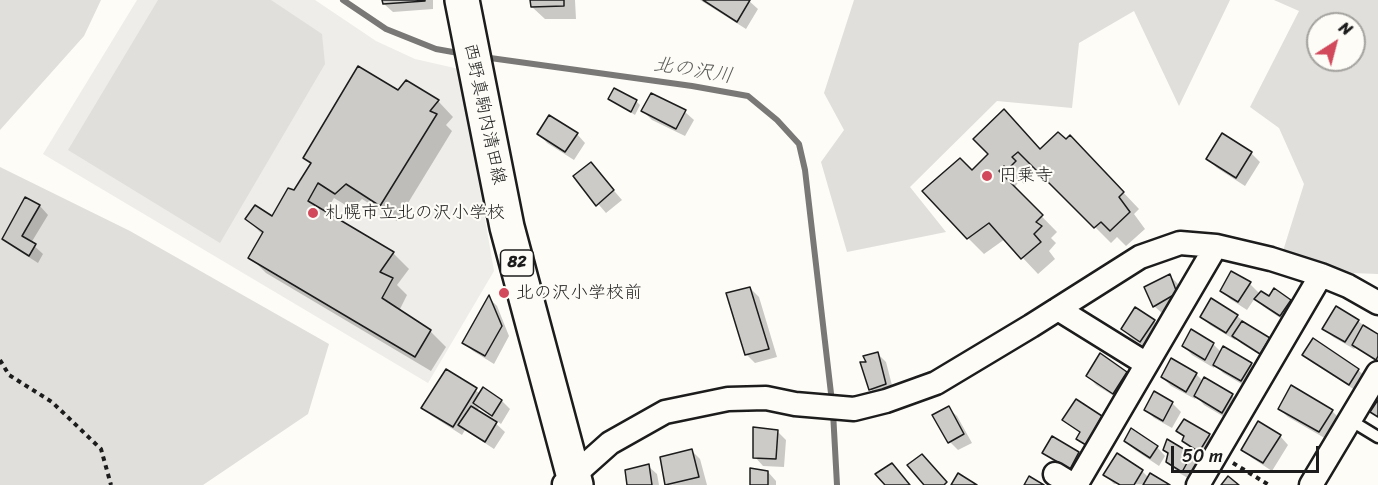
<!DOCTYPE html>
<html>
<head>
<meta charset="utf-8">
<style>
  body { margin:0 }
  #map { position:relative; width:1378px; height:485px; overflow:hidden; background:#fdfcf7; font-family:Sriracha,sans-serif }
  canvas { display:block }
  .north { position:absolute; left:1306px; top:12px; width:60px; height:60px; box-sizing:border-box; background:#fdfcf7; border:2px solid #a3a29f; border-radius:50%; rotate:36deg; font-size:16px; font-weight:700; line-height:24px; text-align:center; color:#1c1c1c }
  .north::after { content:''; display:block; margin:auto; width:21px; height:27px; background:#d1495b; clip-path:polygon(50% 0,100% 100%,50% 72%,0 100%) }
  .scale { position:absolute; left:1171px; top:446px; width:148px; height:27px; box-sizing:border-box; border:3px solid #1c1c1c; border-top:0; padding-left:8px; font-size:18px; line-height:21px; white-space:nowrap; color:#1c1c1c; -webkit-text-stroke:4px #fdfcf7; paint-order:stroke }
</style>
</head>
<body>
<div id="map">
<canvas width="1378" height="485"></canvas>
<div class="north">N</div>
<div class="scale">50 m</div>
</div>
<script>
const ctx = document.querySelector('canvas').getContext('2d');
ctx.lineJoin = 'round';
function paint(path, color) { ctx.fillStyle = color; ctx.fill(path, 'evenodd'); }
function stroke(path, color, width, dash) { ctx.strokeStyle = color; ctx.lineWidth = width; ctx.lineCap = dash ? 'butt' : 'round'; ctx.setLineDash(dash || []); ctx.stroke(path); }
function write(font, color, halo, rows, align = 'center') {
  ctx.font = font + ' Sriracha,"Klee One",sans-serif'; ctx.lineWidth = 4.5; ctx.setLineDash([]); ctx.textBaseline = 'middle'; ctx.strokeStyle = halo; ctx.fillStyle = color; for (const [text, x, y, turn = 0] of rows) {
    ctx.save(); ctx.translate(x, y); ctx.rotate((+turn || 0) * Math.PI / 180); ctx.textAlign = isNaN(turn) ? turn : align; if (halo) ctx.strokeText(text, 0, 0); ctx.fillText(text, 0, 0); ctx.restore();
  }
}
const built = new Path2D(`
  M137 0H315L376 41 415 59 459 69 494 271 428 383 43 154Z`);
const green = new Path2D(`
  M0 0H101L84 36 0 130Z
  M158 0H271L322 34 325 64 220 243 68 150Z
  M854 0H1230L1179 106 1134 11 1079 43 1072 108 997 101 910 187 946 232 847 252 821 162 844 130 824 93Z
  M1274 0H1378V274L1351 273 1283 251 1304 184 1279 128 1250 107 1299 11ZM1318 24H1354V60H1318Z
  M0 167 130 231 329 344 308 414 203 485H0Z`);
const shadow = new Path2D(`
  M384 0H433V9L393 12 384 4Z
  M532 0H575L576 19H545L532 7Z
  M700 0H748L758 9 746 29Z
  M398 92 438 101 453 117 446 125 452 131 397 221 362 199 352 209 334 198 325 213 393 253 409 269 397 285 407 295 399 311 430 331 446 347 431 371 266 273 250 257 263 235 247 219H273L295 191 312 165 305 158Z
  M610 99 636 101 640 105 635 115Z
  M643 111 685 112 694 120 685 136 652 120Z
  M539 134H577L585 143 574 160 547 143Z
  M975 139 1041 150 1086 153 1139 209 1134 214 1145 229 1126 246 1117 237 1111 243 1035 167 1027 173 1031 178 1024 184 1020 180 1014 188 1057 232 1051 238 1056 243 1049 251 1055 259 1038 274 1005 239 984 254 968 238 972 172 990 154Z
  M1251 153 1260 162 1245 186 1217 168 1208 159Z
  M591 164 622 200 606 213 575 177Z
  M26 199 40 206 48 215 31 243 43 254 38 263 13 247 4 239Z
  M1170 276 1179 285 1184 302 1163 314 1154 306Z
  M1250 284 1260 294 1269 298 1290 301 1298 309 1289 324 1264 307 1255 298 1247 310 1230 299 1221 290Z
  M750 288 759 297 777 357 755 363 746 354Z
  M489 298 497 306 509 336 494 364 473 351 464 342Z
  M1135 309 1154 321 1163 330 1150 350 1131 338 1123 329Z
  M1237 316 1277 348 1270 361 1242 344 1236 339 1235 340 1210 325 1201 317Z
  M1358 321 1378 336V363L1356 347 1354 349 1333 337 1324 329Z
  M1213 344 1221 352 1251 364 1260 373 1250 389 1223 373 1215 365 1214 368 1192 355 1184 346Z
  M877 353 886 362 894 393 879 397 870 389 868 364Z
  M1101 355 1135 382 1122 401 1096 385 1088 376Z
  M1304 355 1358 370 1367 378 1358 392 1313 363Z
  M446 371 481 394 502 401 510 409 501 424 479 408 477 411 493 421 505 432 494 449 465 430 462 435 432 416 423 408Z
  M1196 374 1203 381 1232 395 1240 404 1231 421 1204 405 1197 397 1195 399 1171 386 1162 377Z
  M1154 393 1173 404 1181 412 1172 428 1154 418 1145 409Z
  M948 408 957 416 972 443 958 450 950 442Z
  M1279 409 1332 411 1340 419 1328 440 1288 417Z
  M1101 418 1110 426 1087 448 1078 439 1081 434 1064 419Z
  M1184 421 1209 435 1218 444 1208 459 1192 449 1184 441 1185 438 1178 431Z
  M777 431 786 440 784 467 763 466 755 457Z
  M1280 436 1288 445 1272 471 1252 458 1243 449Z
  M1126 441 1157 447 1165 456 1159 466 1135 450Z
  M1164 450 1191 455 1199 464 1191 480 1176 471 1168 462 1169 455Z
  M692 451 700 459 707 485H667L661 458Z
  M1044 453H1079L1087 461 1079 477 1053 461Z
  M1117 455 1142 471 1149 478 1167 485 1114 484 1105 475Z
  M648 466 657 474 659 485H628Z
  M768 472 776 481V485H752Z`);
const stream = new Path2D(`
  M343 0 386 29 436 49 464 54
  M483 57 692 86 748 96 777 120 799 144 805 170 832 402
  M833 412 837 485`);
const building = new Path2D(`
  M382 0H425V1L383 4Z
  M530 0H564V6L531 7Z
  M703 0H750L737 22Z
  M358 66 398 90 406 80 439 100 430 111 437 114 380 206 346 184 335 194 318 183 308 201 394 252 380 272 393 278 382 298 431 330 415 357 248 258 263 232 245 219 255 205 272 216 288 188 294 190 311 163 303 158Z
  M614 88 637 100 631 112 608 99Z
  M651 93 686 110 676 129 641 111Z
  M1004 109 1040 149 1058 132 1066 139 1070 135 1124 192 1119 197 1130 212 1110 231 1101 222 1094 228 1018 152 1012 157 1016 161 1008 169 1004 166 999 171 1043 215 1036 222 1042 226 1034 234 1041 242 1021 259 989 223 967 239 922 191 960 158 972 170 988 154 973 139Z
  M549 115 578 133 565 152 537 134Z
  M1222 133 1252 152 1236 178 1206 159Z
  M591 162 614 190 596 206 573 176Z
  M25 197 40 205 22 236 36 244 29 256 2 239Z
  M1231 271 1251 282 1238 302 1220 291Z
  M1170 274 1177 293 1153 307 1144 287Z
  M750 287 769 349 745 355 726 293Z
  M1274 288 1291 300 1280 316 1254 299 1261 291 1269 296Z
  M489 295 502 326 485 356 462 343Z
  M1211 298 1238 315 1226 333 1200 317Z
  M1336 306 1359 320 1345 342 1322 329Z
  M1135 307 1155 320 1140 342 1121 329Z
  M1242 321 1270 338 1260 354 1232 336Z
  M1363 325 1378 334V356L1376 360 1352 345Z
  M1191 329 1214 343 1205 360 1182 346Z
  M1313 338 1359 369 1349 385 1302 355Z
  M1223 346 1252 363 1241 381 1213 365Z
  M878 352 886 384 869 390 860 362H866L863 356Z
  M1100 353 1127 372 1113 394 1086 376Z
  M1171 358 1197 373 1186 392 1161 377Z
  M446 369 477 388 453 427 421 408Z
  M1204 377 1233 394 1222 413 1194 396Z
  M1291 385 1333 410 1319 432 1278 409Z
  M483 387 502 400 492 416 473 403Z
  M1154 391 1173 402 1163 421 1144 410Z
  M1076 399 1102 416 1086 445 1076 439 1080 432 1062 420Z
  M1378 400V417L1370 412Z
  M471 406 497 422 485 442 458 425Z
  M949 406 964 434 948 443 932 415Z
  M1184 419 1210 434 1199 452 1182 441 1184 436 1176 431Z
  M1258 421 1281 435 1263 463 1241 450Z
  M753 427 778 430 776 459 753 458Z
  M1131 428 1158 446 1150 458 1124 441Z
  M1052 436 1079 452 1070 469 1042 453Z
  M1167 439 1192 454 1182 472 1166 462 1168 453 1163 450Z
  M692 449 699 477 665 485 660 457Z
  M1117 453 1143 470 1134 485H1120L1103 475Z
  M922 454 947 482 944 485H924L907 465Z
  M892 463 910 485H885L875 474Z
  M649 464 652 485H627L625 470Z
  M750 468 768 471V485H750Z
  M958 473 977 485H951Z
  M1150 473 1170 485H1143Z
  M1029 476 1044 485H1024Z
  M1228 476 1239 485H1221Z`);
const path = new Path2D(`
  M0 360 9 375 52 402 101 449 111 485
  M1233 463 1269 485`);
const lane = new Path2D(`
  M1350 420 1378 437`);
const street = new Path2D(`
  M1058 309 1145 363
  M1055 474 1073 485
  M564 484 610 443 665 412 728 399 766 398 795 404 854 409 886 401 936 383 1031 326 1140 257 1180 243 1216 246 1271 259 1321 275 1348 286 1378 303
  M1076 485 1216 246
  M1198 485 1321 275
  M1311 485 1378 373`);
const primary = new Path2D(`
  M462 0 507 227 576 485`);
const markers = [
  [987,176,6,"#d1495b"],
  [313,213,6,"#d1495b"],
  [504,293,6,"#d1495b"]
];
const shields = [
  [517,263,33]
];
const shieldNames = [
  ["82",517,263]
];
const streetNames = [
  ["西野真駒内清田線",484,114,78]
];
const poiNames = [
  ["円乗寺",999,176],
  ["札幌市立北の沢小学校",325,213],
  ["北の沢小学校前",516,293]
];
const waterNames = [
  ["北の沢川",693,71,9]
];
paint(built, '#eeede9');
paint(green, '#e0dfdb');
paint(shadow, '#0003');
stroke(stream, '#797876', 6);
paint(building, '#cccbc8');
stroke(building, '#1c1c1c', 1.5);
stroke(lane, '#1c1c1c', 15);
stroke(street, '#1c1c1c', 27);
stroke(primary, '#1c1c1c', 38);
stroke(path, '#1c1c1c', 4, [4.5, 4.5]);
stroke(lane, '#fdfcf7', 10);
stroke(street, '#fdfcf7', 22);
stroke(primary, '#fdfcf7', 33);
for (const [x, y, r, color] of markers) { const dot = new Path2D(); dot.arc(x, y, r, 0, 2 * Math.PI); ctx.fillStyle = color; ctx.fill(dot); stroke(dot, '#fdfcf7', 2); }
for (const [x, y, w] of shields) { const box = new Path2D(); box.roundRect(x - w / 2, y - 13, w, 26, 4.5); ctx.fillStyle = '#fdfcf7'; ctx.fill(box); stroke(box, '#1c1c1c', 1.5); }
write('bold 16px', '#1c1c1c', null, shieldNames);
write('18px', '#1c1c1c', '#fdfcf7', streetNames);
write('18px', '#1c1c1c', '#fdfcf7', poiNames, 'left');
write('italic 20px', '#5a5a58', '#fdfcf7', waterNames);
</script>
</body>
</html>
